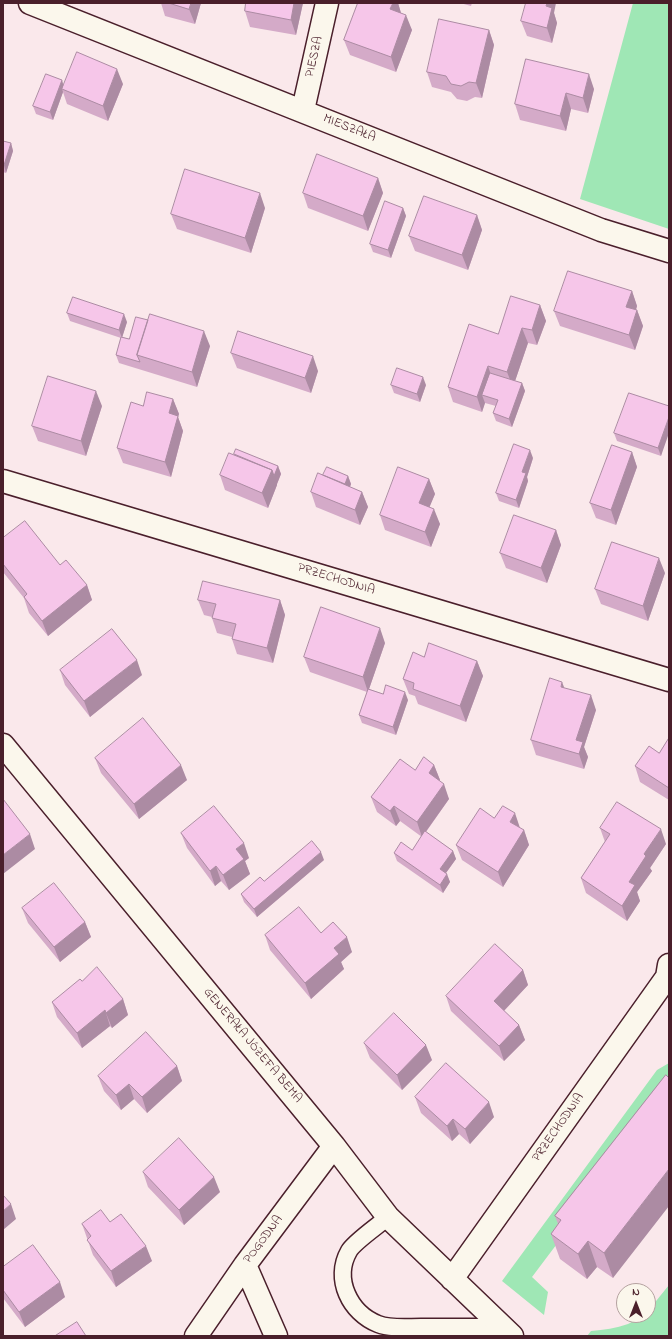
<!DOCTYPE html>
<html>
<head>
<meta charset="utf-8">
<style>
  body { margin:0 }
  #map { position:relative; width:672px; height:1339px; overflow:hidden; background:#fae8eb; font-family:"Indie Flower",sans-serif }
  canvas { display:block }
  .frame { position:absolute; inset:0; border:4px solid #4a1f2b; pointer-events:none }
  .north { position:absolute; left:616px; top:1283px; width:40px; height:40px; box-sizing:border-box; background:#fbf7ec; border:1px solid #b4a19f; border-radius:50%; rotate:0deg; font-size:11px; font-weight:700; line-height:16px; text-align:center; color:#4a1f2b }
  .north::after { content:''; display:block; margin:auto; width:14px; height:18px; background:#4a1f2b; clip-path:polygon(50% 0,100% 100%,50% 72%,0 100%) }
</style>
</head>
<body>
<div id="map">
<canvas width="672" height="1339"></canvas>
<div class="frame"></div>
<div class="north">N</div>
</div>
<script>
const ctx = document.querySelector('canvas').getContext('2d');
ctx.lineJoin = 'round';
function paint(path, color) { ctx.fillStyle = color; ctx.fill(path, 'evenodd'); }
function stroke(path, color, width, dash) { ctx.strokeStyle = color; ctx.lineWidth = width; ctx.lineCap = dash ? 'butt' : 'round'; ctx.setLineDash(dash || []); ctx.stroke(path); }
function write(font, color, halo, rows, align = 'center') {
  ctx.font = font + ' "Indie Flower",sans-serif'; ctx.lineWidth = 3.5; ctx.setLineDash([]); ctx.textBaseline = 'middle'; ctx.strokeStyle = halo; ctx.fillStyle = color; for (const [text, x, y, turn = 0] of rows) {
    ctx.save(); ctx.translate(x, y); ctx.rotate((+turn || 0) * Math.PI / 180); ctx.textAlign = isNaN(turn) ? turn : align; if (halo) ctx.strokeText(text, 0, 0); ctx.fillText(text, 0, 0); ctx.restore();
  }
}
const green = new Path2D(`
  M633 3H669V229L580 199Z
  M669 1063V1095L532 1277 548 1292 544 1315 502 1281 657 1070Z
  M669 1285V1336H587L591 1331C604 1330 616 1328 628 1324 635 1321 640 1315 648 1315V1311Z`);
const lane = new Path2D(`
  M388 1217C379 1225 354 1242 349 1251 333 1279 350 1313 378 1324 391 1329 407 1327 421 1327 447 1327 474 1327 500 1327`);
const street = new Path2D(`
  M30 3 601 230 669 251
  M303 110 327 3
  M3 481 669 680
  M3 745 334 1146 388 1217 512 1336
  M245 1265 276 1336
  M452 1279 667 977 669 965
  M196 1336 245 1265 334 1146`);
const wall = new Path2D(`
  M161 3H201L195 24 165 16Z
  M246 3H303L296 35 250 27 245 11Z
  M358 3H398L401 13 412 30 396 72 350 55 344 40Z
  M460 3H472L471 6Z
  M554 13 557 23 552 43 527 36 521 21Z
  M489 30 494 45 482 98 475 97 467 101 457 99 451 92 432 87 427 72Z
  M526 59 594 89 588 113 571 109 566 131 520 120 515 104Z
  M62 80 63 85 123 84 108 121 67 104 63 92 53 120 36 114 33 106Z
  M3 141 11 143 13 151 6 173 3 172Z
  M378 178 383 193 368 231 308 208 303 193Z
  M265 208 251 253 177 229 171 214Z
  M403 208 406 216 391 258 373 252 370 244Z
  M477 215 482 230 468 270 415 251 409 236Z
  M632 291 637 306 636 310H637L643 326 635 350 560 326 554 311Z
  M540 305 546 321 537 345 528 343 515 381 522 383 525 391 512 427 496 421 493 413 496 406 485 403 482 412 453 402 448 387 498 334Z
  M67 313 127 322 122 337 129 339 210 346 197 387 119 363 116 355 121 338 70 321Z
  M231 353 318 371 311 393 237 368Z
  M391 385H426L420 402 394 393Z
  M173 399 179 414 178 417 183 431 171 477 123 463 117 448 143 406Z
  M102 406 86 456 38 441 32 426Z
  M669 406 661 456 617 441 614 433Z
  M632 452 637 467 616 525 596 518 590 503Z
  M234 454 278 466 281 474 277 484V485L268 508 225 490 220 475Z
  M533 458 527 477 528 481 519 508 499 501 496 493Z
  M323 475 348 476 351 484 350 487 362 492 368 507 360 525 316 507 311 492Z
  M429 479 435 494 429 507 440 524 431 547 385 530 380 515Z
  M556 530 561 545 547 583 506 568 500 553Z
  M3 538 60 565 87 585 92 600 48 636 29 613 24 598 3 572Z
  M665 573 648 621 601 604 595 589Z
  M198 600H280L285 615 273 663 237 654 232 639V637L217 633 212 618V617L204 615Z
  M385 643 369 689 383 694 408 700 396 735 362 723 359 715 367 692 310 672 304 657Z
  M424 657 477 661 483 676 466 722 418 704 415 696 409 694 403 679Z
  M60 670 142 675 90 717 65 685Z
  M564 688 596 710 584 747 588 757 584 769 536 755 531 740Z
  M669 738V800L640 782 635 766 659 753Z
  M95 758 187 780 139 819 101 773Z
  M434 765 440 780 439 781 449 799 426 832 453 851 456 859 446 873 450 882 443 893 397 861 394 853 412 850 422 837 400 821 396 826 377 812 371 797 415 770Z
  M494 818 520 828 524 830 529 845 503 887 462 860 456 845Z
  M600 828 666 844 650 868 652 871 637 892 640 901 627 921 586 893 581 878 605 842Z
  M181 833 249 858 245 861 250 874 229 890 221 881 215 886 187 848Z
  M324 860 257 917 244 902 241 894 264 881Z
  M22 908 85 922 91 937 60 962 28 923Z
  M321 933 352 952 341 962 344 969 311 999 270 950 265 935Z
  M523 970 528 985 504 1011 519 1025 525 1040 504 1061 451 1011 446 996Z
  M82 981 123 999 128 1015 112 1028 110 1026 82 1048 57 1017 52 1002Z
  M364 1043 432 1060 402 1090 370 1058Z
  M177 1066 182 1081 147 1113 134 1099 121 1110 104 1091 98 1076Z
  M666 1075 613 1278 597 1267 587 1279 560 1259 551 1234 558 1224 555 1216Z
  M415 1097 494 1117 470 1144 459 1134 452 1141 421 1113Z
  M143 1172 220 1192 184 1225 148 1187Z
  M110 1222 152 1261 116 1287 93 1255 82 1224Z
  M3 1267 65 1297 25 1327 3 1298Z`);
const shadedWall = new Path2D(`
  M191 3H201L195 24 189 9Z
  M294 3H303L296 35 291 20Z
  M393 3H398L401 13 396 24 390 9Z
  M547 3H556L554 13 557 23 552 43 547 28 546 6Z
  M406 15 412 30 396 72 391 57Z
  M489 30 494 45 482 98 476 83Z
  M117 69 123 84 108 121 103 106Z
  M589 74 594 89 588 113 583 98Z
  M62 80 64 88 62 89 63 92 53 120 50 112Z
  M566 93 571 109 566 131 560 116Z
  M11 143 13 151 6 173 4 165Z
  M378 178 383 193 368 231 363 216Z
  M260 193 265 208 251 253 245 238Z
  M403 208 406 216 391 258 388 250Z
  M477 215 482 230 468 270 462 255Z
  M632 291 637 306 632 322 626 307Z
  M540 305 546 321 537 345 532 330Z
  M637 310 643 326 635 350 629 335Z
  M124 314 127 322 122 338 119 330Z
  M522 328 528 343 513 387 507 372Z
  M204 331 210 346 197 387 192 372Z
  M313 356 318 371 311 393 305 378Z
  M488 366 493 381 482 395 485 403 482 412 477 397Z
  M423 377 426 385 420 402 417 394Z
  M522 383 525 391 512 427 509 419Z
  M96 391 102 406 86 456 81 441Z
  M173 399 179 414 178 417 183 431 171 477 165 462 169 413Z
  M669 417V433L661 456 658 448Z
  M530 450 533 458 527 477 528 481 519 508 516 500 522 472Z
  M632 452 637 467 616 525 611 510Z
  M278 466 281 474 277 484V485L268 508 262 493 272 470Z
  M348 476 351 484 346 497 343 489Z
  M429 479 435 494 425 518 419 503Z
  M362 492 368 507 360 525 355 510Z
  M434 509 440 524 431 547 425 532Z
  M556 530 561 545 547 583 541 568Z
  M659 558 665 573 648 621 643 606Z
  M87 585 92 600 48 636 42 621Z
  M280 600 285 615 273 663 267 648Z
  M380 628 385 643 368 692 363 677Z
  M137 660 142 675 90 717 84 701Z
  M477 661 483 676 466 722 460 706Z
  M562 682 568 697 561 687Z
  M405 692 408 700 396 735 393 727Z
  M591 695 596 710 584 747 588 757 584 769 579 754 576 740Z
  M181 765 187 780 139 819 134 804Z
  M434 765 440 780 434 788 429 773Z
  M444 784 449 799 422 837 417 822Z
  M394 806 400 821 396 826 390 811Z
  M515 813 520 828 510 822Z
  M661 829 666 844 650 868 652 871 637 892 640 901 627 921 622 906 629 882 644 854Z
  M524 830 529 845 503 887 498 872Z
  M30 834 35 849 3 874V855Z
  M244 843 249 858 245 861 250 874 229 890 223 875 236 849Z
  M453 851 456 859 443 877 440 869Z
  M321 852 324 860 257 917 254 909Z
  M216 866 221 881 215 886 210 871Z
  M447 874 450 882 443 893 440 885Z
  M85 922 91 937 60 962 54 947Z
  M347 937 352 952 341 962 344 969 311 999 305 983 334 948Z
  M523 970 528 985 499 1016 494 1001Z
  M123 999 128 1015 112 1028 106 1013Z
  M105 1010 110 1026 82 1048 77 1033Z
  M519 1025 525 1040 504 1061 499 1046Z
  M426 1045 432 1060 402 1090 397 1075Z
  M177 1066 182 1081 147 1113 142 1097Z
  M129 1084 134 1099 121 1110 116 1095Z
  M489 1102 494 1117 470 1144 465 1129Z
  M453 1119 459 1134 452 1141 447 1126Z
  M669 1169V1206L613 1278 604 1253Z
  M214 1177 220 1192 184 1225 179 1210Z
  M11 1204 16 1219 3 1230V1211Z
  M588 1241 597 1267 587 1279 578 1254Z
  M146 1246 152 1261 116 1287 111 1271Z
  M60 1282 65 1297 25 1327 19 1312Z`);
const building = new Path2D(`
  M169 3H191L189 9Z
  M246 3H294L291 20 245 11Z
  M358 3H393L390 9 406 15 391 57 344 40Z
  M526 3H547L546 6 552 8 547 28 521 21Z
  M439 19 489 30 476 83 469 82 461 86 451 84 446 76 427 72Z
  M77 52 117 69 103 106 62 89Z
  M526 59 589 74 583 98 566 93 560 116 515 104Z
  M46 74 62 80 50 112 33 106Z
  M3 141 11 143 4 165H3Z
  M317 154 378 178 363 216 303 193Z
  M185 169 260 193 245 238 171 214Z
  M424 196 477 215 462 255 409 236Z
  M385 201 403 208 388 250 370 244Z
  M568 271 632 291 626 307 637 310 629 335 554 311Z
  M511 296 540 305 532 330 522 328 507 372 488 366 477 397 448 387 469 324 498 334Z
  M73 297 124 314 119 330 67 313Z
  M150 314 204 331 192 372 137 355Z
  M136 317 148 320 137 355 140 362 116 355 121 337 129 339Z
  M238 331 313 356 305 378 231 353Z
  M397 368 423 377 417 394 391 385Z
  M490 373 522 383 509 419 493 413 498 400 482 395Z
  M48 376 96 391 81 441 32 426Z
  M147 392 173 399 169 413 178 416 165 462 117 448 131 402 143 406Z
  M629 393 669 406V417L658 448 614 433Z
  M514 444 530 450 522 472 526 473 516 500 496 493Z
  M612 445 632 452 611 510 590 503Z
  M236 449 278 466 274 476 272 470 234 454Z
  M229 453 272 470 262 493 220 475Z
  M327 467 348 476 345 484 323 475Z
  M398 467 429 479 419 503 434 509 425 532 380 515Z
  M318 473 362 492 355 510 311 492Z
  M514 515 556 530 541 568 500 553Z
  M25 521 60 565 66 560 87 585 42 621 24 597 27 594 3 564V538Z
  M612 542 659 558 643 606 595 589Z
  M203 581 280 600 267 648 232 639 236 624 212 618 216 604 198 600Z
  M321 607 380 628 363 677 304 657Z
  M112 629 137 660 84 701 60 670Z
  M429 643 477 661 460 706 413 689 414 683 403 679 413 652 424 657Z
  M550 678 562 682 561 687 591 695 576 740 583 742 579 754 531 740Z
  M386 685 405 692 393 727 359 715 368 689 383 694Z
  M143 718 181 765 134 804 95 758Z
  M669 738V788L635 766 649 746 659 753Z
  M424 757 434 765 429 773 444 784 417 822 394 806 390 811 371 797 400 759 415 770Z
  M3 799 30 834 3 855Z
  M617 802 661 829 644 854 646 856 629 882 635 885 622 906 581 878 610 834 600 828Z
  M214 806 244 843 236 849 244 859 223 875 216 866 210 871 181 833Z
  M503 806 515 813 510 822 524 830 498 872 456 845 480 808 494 818Z
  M425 831 453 851 440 869 447 874 440 885 394 853 401 842 412 850Z
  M312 841 321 852 254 909 241 894 260 877 264 881Z
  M54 883 85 922 54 947 22 908Z
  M299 907 321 933 333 922 347 937 334 948 339 954 305 983 265 935Z
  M495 944 523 970 494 1001 519 1025 499 1046 446 996Z
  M97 967 123 999 106 1013 105 1010 77 1033 52 1002 80 979 82 981Z
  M394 1013 426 1045 397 1075 364 1043Z
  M146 1032 177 1066 142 1097 129 1084 116 1095 98 1076Z
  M446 1063 489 1102 465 1129 453 1119 447 1126 415 1097Z
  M666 1075 669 1078V1169L604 1253 588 1241 578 1254 551 1234 561 1220 555 1216Z
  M179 1138 214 1177 179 1210 143 1172Z
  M3 1195 11 1204 3 1211Z
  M101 1210 110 1222 121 1214 146 1246 111 1271 87 1240 91 1236 82 1224Z
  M33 1245 60 1282 19 1312 3 1290V1267Z
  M77 1322 86 1336H55Z`);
const streetNames = [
  ["PIESZA",315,57,-77],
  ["MIESZAŁA",349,129,22],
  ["PRZECHODNIA",336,580,17],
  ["GENERAŁA JÓZEFA BEMA",252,1046,50],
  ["PRZECHODNIA",559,1128,-55],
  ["POGODNA",264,1240,-53]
];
paint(green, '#9fe7b5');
stroke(lane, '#4a1f2b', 19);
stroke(street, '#4a1f2b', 25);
stroke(lane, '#fbf7ec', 16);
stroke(street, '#fbf7ec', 22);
paint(wall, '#d4aac8');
paint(shadedWall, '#ac8ba3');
paint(building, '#f6c6e9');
stroke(building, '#ac8ba3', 1);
write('13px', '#4a1f2b', '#fbf7ec', streetNames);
</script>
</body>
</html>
